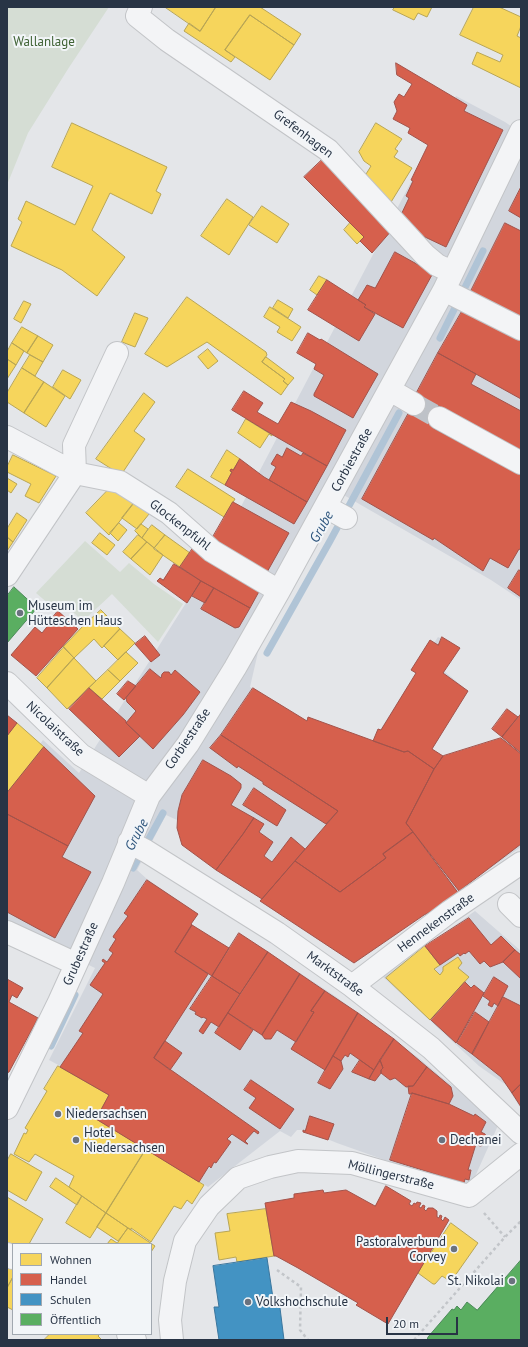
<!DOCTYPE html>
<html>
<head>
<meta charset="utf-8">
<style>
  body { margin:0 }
  #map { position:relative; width:528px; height:1347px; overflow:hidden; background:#e4e6e9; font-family:"PT Sans",sans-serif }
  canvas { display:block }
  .frame { position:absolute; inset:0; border:8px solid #283445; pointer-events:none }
  .legend { position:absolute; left:12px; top:1243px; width:140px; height:92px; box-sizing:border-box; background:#f2f5f8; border:1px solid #a1a8b0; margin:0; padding:5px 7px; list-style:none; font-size:12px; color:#283445 }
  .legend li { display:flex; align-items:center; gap:8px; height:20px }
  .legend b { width:20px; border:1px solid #a1a8b0 }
  .scale { position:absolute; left:386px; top:1317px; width:72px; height:18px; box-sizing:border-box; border:2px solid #283445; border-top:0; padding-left:5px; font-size:12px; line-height:14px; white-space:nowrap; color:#283445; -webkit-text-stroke:3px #f2f5f8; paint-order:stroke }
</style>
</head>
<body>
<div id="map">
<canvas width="528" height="1347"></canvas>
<div class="frame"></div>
<ul class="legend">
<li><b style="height:11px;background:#f6d55c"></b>Wohnen</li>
<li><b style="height:11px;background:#d6604d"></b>Handel</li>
<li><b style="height:11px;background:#4393c3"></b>Schulen</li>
<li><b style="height:11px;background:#5aae61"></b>Öffentlich</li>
</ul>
<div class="scale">20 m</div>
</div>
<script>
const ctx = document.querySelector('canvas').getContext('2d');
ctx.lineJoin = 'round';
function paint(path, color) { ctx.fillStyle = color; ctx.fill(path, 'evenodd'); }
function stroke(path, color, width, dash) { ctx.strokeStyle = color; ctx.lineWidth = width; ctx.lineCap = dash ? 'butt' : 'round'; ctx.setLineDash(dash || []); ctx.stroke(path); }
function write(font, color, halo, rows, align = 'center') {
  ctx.font = font + ' "PT Sans",sans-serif'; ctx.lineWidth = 4; ctx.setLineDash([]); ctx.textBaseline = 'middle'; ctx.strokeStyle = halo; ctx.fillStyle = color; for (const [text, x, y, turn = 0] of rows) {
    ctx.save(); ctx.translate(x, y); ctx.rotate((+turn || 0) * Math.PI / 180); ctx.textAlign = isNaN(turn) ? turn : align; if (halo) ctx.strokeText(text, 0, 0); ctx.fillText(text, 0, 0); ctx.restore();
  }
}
const built = new Path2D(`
  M456 96 505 122 521 133V600L491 580 335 490 273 587 250 687 307 721 373 741 416 673 411 670 430 640 434 643 438 637 460 648 444 671 468 691 432 749 443 756 501 738 521 714V847L354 963 260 901 262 899 216 870 182 845 177 828V820L166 815 137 870 147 879 198 914 191 924 192 925 228 948 239 933 335 996 420 1059 440 1076 500 1121 469 1190 337 1143 305 1130H297L291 1137 280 1131 208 1187 100 1118 113 1094 49 1060 95 968 7 926V788L43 740 79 773 213 560Z
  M475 911 521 951V1109L506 1085 479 1066 383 977Z`);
const green = new Path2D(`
  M7 7H109L68 69 28 133 7 185Z
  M85 541 120 572 129 563 154 584 183 604 158 642 112 594 83 621 63 603 56 610 36 593Z`);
const homes = new Path2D(`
  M165 7H216L200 31Z
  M216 7H260L301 34 294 45 250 15 225 50 235 57 231 62 184 31 189 23 200 31Z
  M395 7H432L427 17 418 13 414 20 393 10Z
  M474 7H499L521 17V26L517 36 521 38V88L472 64 477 52 500 62 503 55 460 35Z
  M250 15 294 45 270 80 225 50Z
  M72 123 167 167 156 191 161 194 152 214 110 193 92 230 125 257 97 296 62 270 11 246 22 222 18 219 26 201 75 225 93 186 52 167Z
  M376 123 402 139 395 149 398 151 394 157 412 168 388 207 363 179 371 166 364 161 359 152Z
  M227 199 253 217 229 255 201 236Z
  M262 206 289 224 277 243 249 225Z
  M350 223 364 237 357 244 344 230Z
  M319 276 327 280 317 295 310 290Z
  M187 297 266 352 267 355 262 362 285 379 283 381 288 385 281 395 207 342 167 367 145 354Z
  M278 300 293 309 288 318 273 308Z
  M24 301 31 304 21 323 14 319Z
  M270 307 301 327 292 341 277 332 280 327 264 317Z
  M135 313 148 318 135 347 122 342Z
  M22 327 38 336 27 353 12 343Z
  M38 336 53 345 43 362 27 353Z
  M12 343 24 351 16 365 7 359V352Z
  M208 349 218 361 208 369 198 357Z
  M30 355 43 362 35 376 22 368Z
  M266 357 294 378 288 385 283 381 285 379 262 362Z
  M7 359 16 365 7 379Z
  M22 368 44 382 24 413 7 402V393Z
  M63 370 81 380 70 399 53 387Z
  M44 382 65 396 46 427 24 413Z
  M144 393 155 402 134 431 145 439 121 475 96 459Z
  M246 419 272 435V436L269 434 260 448 238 433Z
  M227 450 240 459 233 470 231 469 230 471 232 472 225 485 211 477Z
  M13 455 56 476 39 503 25 496 31 484 7 472V467Z
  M188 469 235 499 224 517 176 487Z
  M7 478 17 484 11 493 7 490Z
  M110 488 137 499 109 535 86 513Z
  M137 499 153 509 137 529 122 518Z
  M17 513 27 520 13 542 7 537V529Z
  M119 523 127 530 118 541 110 533Z
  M141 524 148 529 142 538 135 531Z
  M152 525 165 535 154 548 142 538Z
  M100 533 115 545 107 555 92 543Z
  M138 535 147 542 131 559 123 552Z
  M165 535 190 553 180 567 154 549Z
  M7 537 13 542 7 551Z
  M147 542 163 555 150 575 131 559Z
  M101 610 120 629 102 648 94 639 74 658 63 647 84 625Z
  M120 629 135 643 118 660 104 646Z
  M64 647 74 658 47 688 37 678Z
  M126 652 138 663 120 681 108 670Z
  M74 658 96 681 67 709 47 688Z
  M108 670 120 681 102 699 89 688Z
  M17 723 44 747 7 793V736Z
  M425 946 440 965 434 969 440 975 443 971V967L458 957 462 963 458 968 469 977 430 1020 386 978Z
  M58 1066 109 1095 96 1119 146 1149 106 1213 69 1187 74 1176 35 1154 29 1162 14 1154 24 1133 26 1134 28 1130 25 1128 47 1091 44 1089Z
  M146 1149 204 1185 192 1204 187 1200 181 1209 174 1206 151 1242 131 1228V1230L106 1213Z
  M11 1154 42 1172 26 1201 7 1190V1161Z
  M56 1178 82 1196 77 1205 50 1187Z
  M82 1196 106 1213 90 1238 66 1223Z
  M7 1197 43 1219 29 1244H13V1250L7 1246Z
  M266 1209 274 1256 237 1262 236 1257 219 1260 215 1233 230 1231 227 1214Z
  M106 1213 128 1228 118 1241 97 1227Z
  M451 1223 478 1243 452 1280 450 1281 442 1276 435 1284H433L418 1273 428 1255H429Z
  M128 1228 155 1246 151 1252V1244H107L111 1239 117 1243Z
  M7 1266 13 1268V1277L7 1288Z
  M13 1277V1310L7 1307V1288Z
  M50 1334H100L98 1336 102 1340H44Z`);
const shops = new Path2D(`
  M396 63 467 105 464 111 503 130 446 247 406 228 399 219 409 198 406 196 413 181 411 180 428 145 408 133 410 128 393 119 397 111 394 102 399 94 404 97 412 84 397 75Z
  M324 158 392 230 372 253 360 241 364 237 304 177Z
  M521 187V218L509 211Z
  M505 223 521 231V318L469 295Z
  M395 252 433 273 403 328 364 307 366 305 358 300 367 285 375 288Z
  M327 280 366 305 364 307 375 314 359 341 308 310Z
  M464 308 521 337V399L438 353Z
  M308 333 320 340 321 339 378 374 353 418 314 396V394L324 375 314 369 316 364 297 353Z
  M438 353 476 374 471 384 521 411V450L416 394Z
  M244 391 263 403 257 412 278 424 291 402 311 411 346 430 327 466 273 435 232 410Z
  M418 396 444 409 433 428 521 475V550L519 549 508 568 490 558 483 571 434 538 433 540 362 499Z
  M287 448 301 456 303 453 327 466 307 502 269 480 276 467 271 464 277 454 282 457Z
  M240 459 264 477 307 502 294 524 225 485 232 472 230 471 231 469 233 470Z
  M233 502 289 533 266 574 210 542Z
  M195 545 262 586 250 608 201 581 180 567Z
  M174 564 201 581 187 603 157 581 160 578 163 580Z
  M519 570 521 571V597L508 588Z
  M201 581 214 588 205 603 192 596Z
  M214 588 250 608 239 627 235 628 201 609Z
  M58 611 78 629 36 676 11 655 35 627 42 633 50 623 49 622Z
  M145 636 160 655 151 662 135 644Z
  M442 637 460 648 443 673 468 691 432 749 443 756 434 769 408 751 404 752 373 741 378 729 381 730 416 673 411 670 430 640 438 645Z
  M150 669 161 678 162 674 164 672H169L171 675 175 670 200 692 183 715 153 749 126 723 136 711 127 702 126 698Z
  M128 681 136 686 124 700 117 694Z
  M89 688 126 721V723L140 736 119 757 69 709Z
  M253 688 307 721 308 717 404 752 408 751 434 769 406 823 413 832 383 854 386 858 340 892 295 861 338 811 221 735Z
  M507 709 518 717 502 737 492 729Z
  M521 714V753L502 737Z
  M7 715 17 723 7 736Z
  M221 735 338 811 326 824 263 784V782L238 766 237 768 210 748Z
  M501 738 521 754V844L459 891 406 823 434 769 443 756Z
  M44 747 95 796 68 846 7 814V793Z
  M203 760 231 776 241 784V788L231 805 254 818 243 834 216 870 182 845 177 828 178 811 182 795Z
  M254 788 286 810 277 826 243 805Z
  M7 814 68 846 62 857 91 872 55 938 7 912Z
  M254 818 264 824 259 832 273 842 264 856 272 862 291 837 305 849 262 899 216 870 243 834Z
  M413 832 459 894 444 905 424 915 354 963 260 901 295 861 340 892 386 858 383 854Z
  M147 880 198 914 191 924 192 925 175 952 208 974 154 1058 259 1132 258 1134 254 1131 245 1141 248 1144H247L232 1134 227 1139 231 1142 216 1163 214 1162 211 1168 209 1166 199 1182 96 1119 109 1095 60 1067 83 1033 79 1031 103 994 90 985 105 963 102 961 103 959 107 962 113 953 109 950 116 939 113 937 114 935 128 916 124 913 125 912Z
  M469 918 491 945 501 936 515 950 503 962 490 967 484 961 480 964 469 951 465 954 464 953 460 956 458 953 440 965 425 946Z
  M192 925 229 948 212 976 175 952Z
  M239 933 268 952 240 994 212 976Z
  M515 950 521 955V979L503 962Z
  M268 952 300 974 262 1035 228 1013Z
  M300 974 325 991 311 1011 314 1012 296 1042 277 1030 271 1039H265L262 1035Z
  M212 976 240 994 219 1027 211 1022 203 1034 199 1031 207 1019 203 1017 202 1018 195 1014 196 1012 190 1009Z
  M494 977 508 986 498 1006 494 1003 492 1007 488 1005 490 1001 483 996Z
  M7 979 23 988 17 998 12 995 9 1002 38 1018 9 1072 7 1073Z
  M465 982 471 988 474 985 484 993 456 1043 431 1020Z
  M325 991 358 1013 325 1070 291 1049 314 1012 311 1011Z
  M503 997 521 1006V1084L512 1093 501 1077 472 1054Z
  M475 1012 489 1022 473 1053 472 1054 457 1043Z
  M228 1013 253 1030 240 1050 215 1033Z
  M358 1013 394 1039 374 1070 350 1053 348 1057 345 1055 341 1061 333 1056Z
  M394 1039 427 1067 413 1086 406 1087 395 1078 390 1080 381 1073V1070L383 1068 380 1060Z
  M165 1041 182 1053 170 1070 154 1058Z
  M333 1056 341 1061 343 1069 330 1089 318 1083Z
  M360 1060 374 1070 369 1079 352 1072Z
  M380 1060 383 1068 381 1070V1073L375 1081 369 1079Z
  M427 1067 451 1087 453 1096 449 1104 412 1093V1094H409L408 1086H413Z
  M251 1080 294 1109 280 1129 249 1108 256 1098 244 1090Z
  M521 1084V1107L512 1093Z
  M412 1093 449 1104 474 1116 475 1114 486 1122 481 1132 485 1134 487 1138V1142L484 1145 480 1146 476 1144 468 1170H471L469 1180 465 1179 464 1183 390 1160Z
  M310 1116 334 1124 328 1140 303 1132V1130L305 1131Z
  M386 1186 411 1201 409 1204 412 1206 414 1203 416 1204 417 1202 421 1203 419 1207 421 1208 423 1205 425 1206 424 1209 426 1211 428 1208H433L437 1211V1217L439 1218 440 1215 442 1216 441 1219 443 1221 445 1217 449 1220 388 1324 356 1305 358 1303 298 1268 276 1256H274L265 1203 294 1198V1194L323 1190 324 1193 346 1190 375 1206Z`);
const schools = new Path2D(`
  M267 1258 273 1298 277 1297 280 1308 284 1340H219L214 1307H219L213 1266Z`);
const public = new Path2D(`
  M14 587 37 608 7 643V596Z
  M521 1260V1340H427L428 1337 452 1309 454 1310 457 1306 461 1310 467 1302 477 1310Z`);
const stream = new Path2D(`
  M440 338 483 251
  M267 653 330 541 399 413
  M133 868 163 813
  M51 1046 75 995`);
const minorTunnel = new Path2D(`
  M414 404 439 418`);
const path = new Path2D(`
  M484 1213 505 1237
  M277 1270 301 1287 300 1330 308 1340
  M414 1340 505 1237 521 1221`);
const minor = new Path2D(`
  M141 7 137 16 167 40 328 150 425 255 437 265 452 272
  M444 290 521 329
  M117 353 74 445 75 473 120 482 169 513 212 551 279 591
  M390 390 414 404
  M439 418 521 463
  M7 437 75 473 7 575
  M326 507 346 518
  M7 683 81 755 149 796
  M129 842 146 851 277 933 352 986 431 1048 521 1133
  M509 904 521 916
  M7 932 76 964
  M352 986 449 912 521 863
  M7 1108 59 1002 113 883 149 796 188 744 235 668 279 591 444 290 521 131
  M7 1254 13 1258
  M128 1334 135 1340
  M172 1340 170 1320 175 1281 185 1241 209 1206 238 1178 270 1167 298 1161 352 1163 469 1196 521 1154`);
const markers = [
  [20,613,4,"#6a727e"],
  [58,1114,4,"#6a727e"],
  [76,1140,4,"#6a727e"],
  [442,1140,4,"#6a727e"],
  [454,1249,4,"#6a727e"],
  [512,1281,4,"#6a727e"],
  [248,1302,4,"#6a727e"]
];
const parkNames = [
  ["Wallanlage",44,42]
];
const streetNames = [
  ["Grefenhagen",303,134,37],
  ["Corbiestraße",352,460,-61],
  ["Glockenpfuhl",180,525,38],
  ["Nicolaistraße",55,729,43],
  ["Corbiestraße",188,739,-56],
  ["Hennekenstraße",436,923,-36],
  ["Grubestraße",81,954,-66],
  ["Marktstraße",335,974,36],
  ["Möllingerstraße",391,1175,14]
];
const poiNames = [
  ["Museum im",28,606],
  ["Hütteschen Haus",28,621],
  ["Niedersachsen",66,1114],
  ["Hotel",84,1133],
  ["Niedersachsen",84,1148],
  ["Dechanei",450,1140],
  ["Pastoralverbund",446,1242,"right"],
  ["Corvey",446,1257,"right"],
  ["St. Nikolai",504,1281,"right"],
  ["Volkshochschule",256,1302]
];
const waterNames = [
  ["Grube",322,527,-61],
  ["Grube",137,835,-62]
];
paint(built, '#d2d6dd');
paint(green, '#d5ddd4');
paint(homes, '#f6d55c');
stroke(homes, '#b8a555', 1);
paint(shops, '#d6604d');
stroke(shops, '#a2534b', 1);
paint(schools, '#4393c3');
stroke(schools, '#3b769d', 1);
paint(public, '#5aae61');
stroke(public, '#4b8959', 1);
stroke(stream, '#b0c4d6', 7);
stroke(minorTunnel, '#bec2c8', 22, [22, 11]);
stroke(minor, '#c2c4c7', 24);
stroke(path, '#c2c5c9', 2.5, [3, 3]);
stroke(minor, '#f3f4f6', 22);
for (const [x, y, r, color] of markers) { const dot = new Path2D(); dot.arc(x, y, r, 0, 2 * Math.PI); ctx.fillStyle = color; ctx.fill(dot); stroke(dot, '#f2f5f8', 1.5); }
write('13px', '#3f6234', '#f2f5f8', parkNames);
write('13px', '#283445', '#f2f5f8', streetNames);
write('13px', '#283445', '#f2f5f8', poiNames, 'left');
write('italic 14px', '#2e557d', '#f2f5f8', waterNames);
</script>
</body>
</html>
